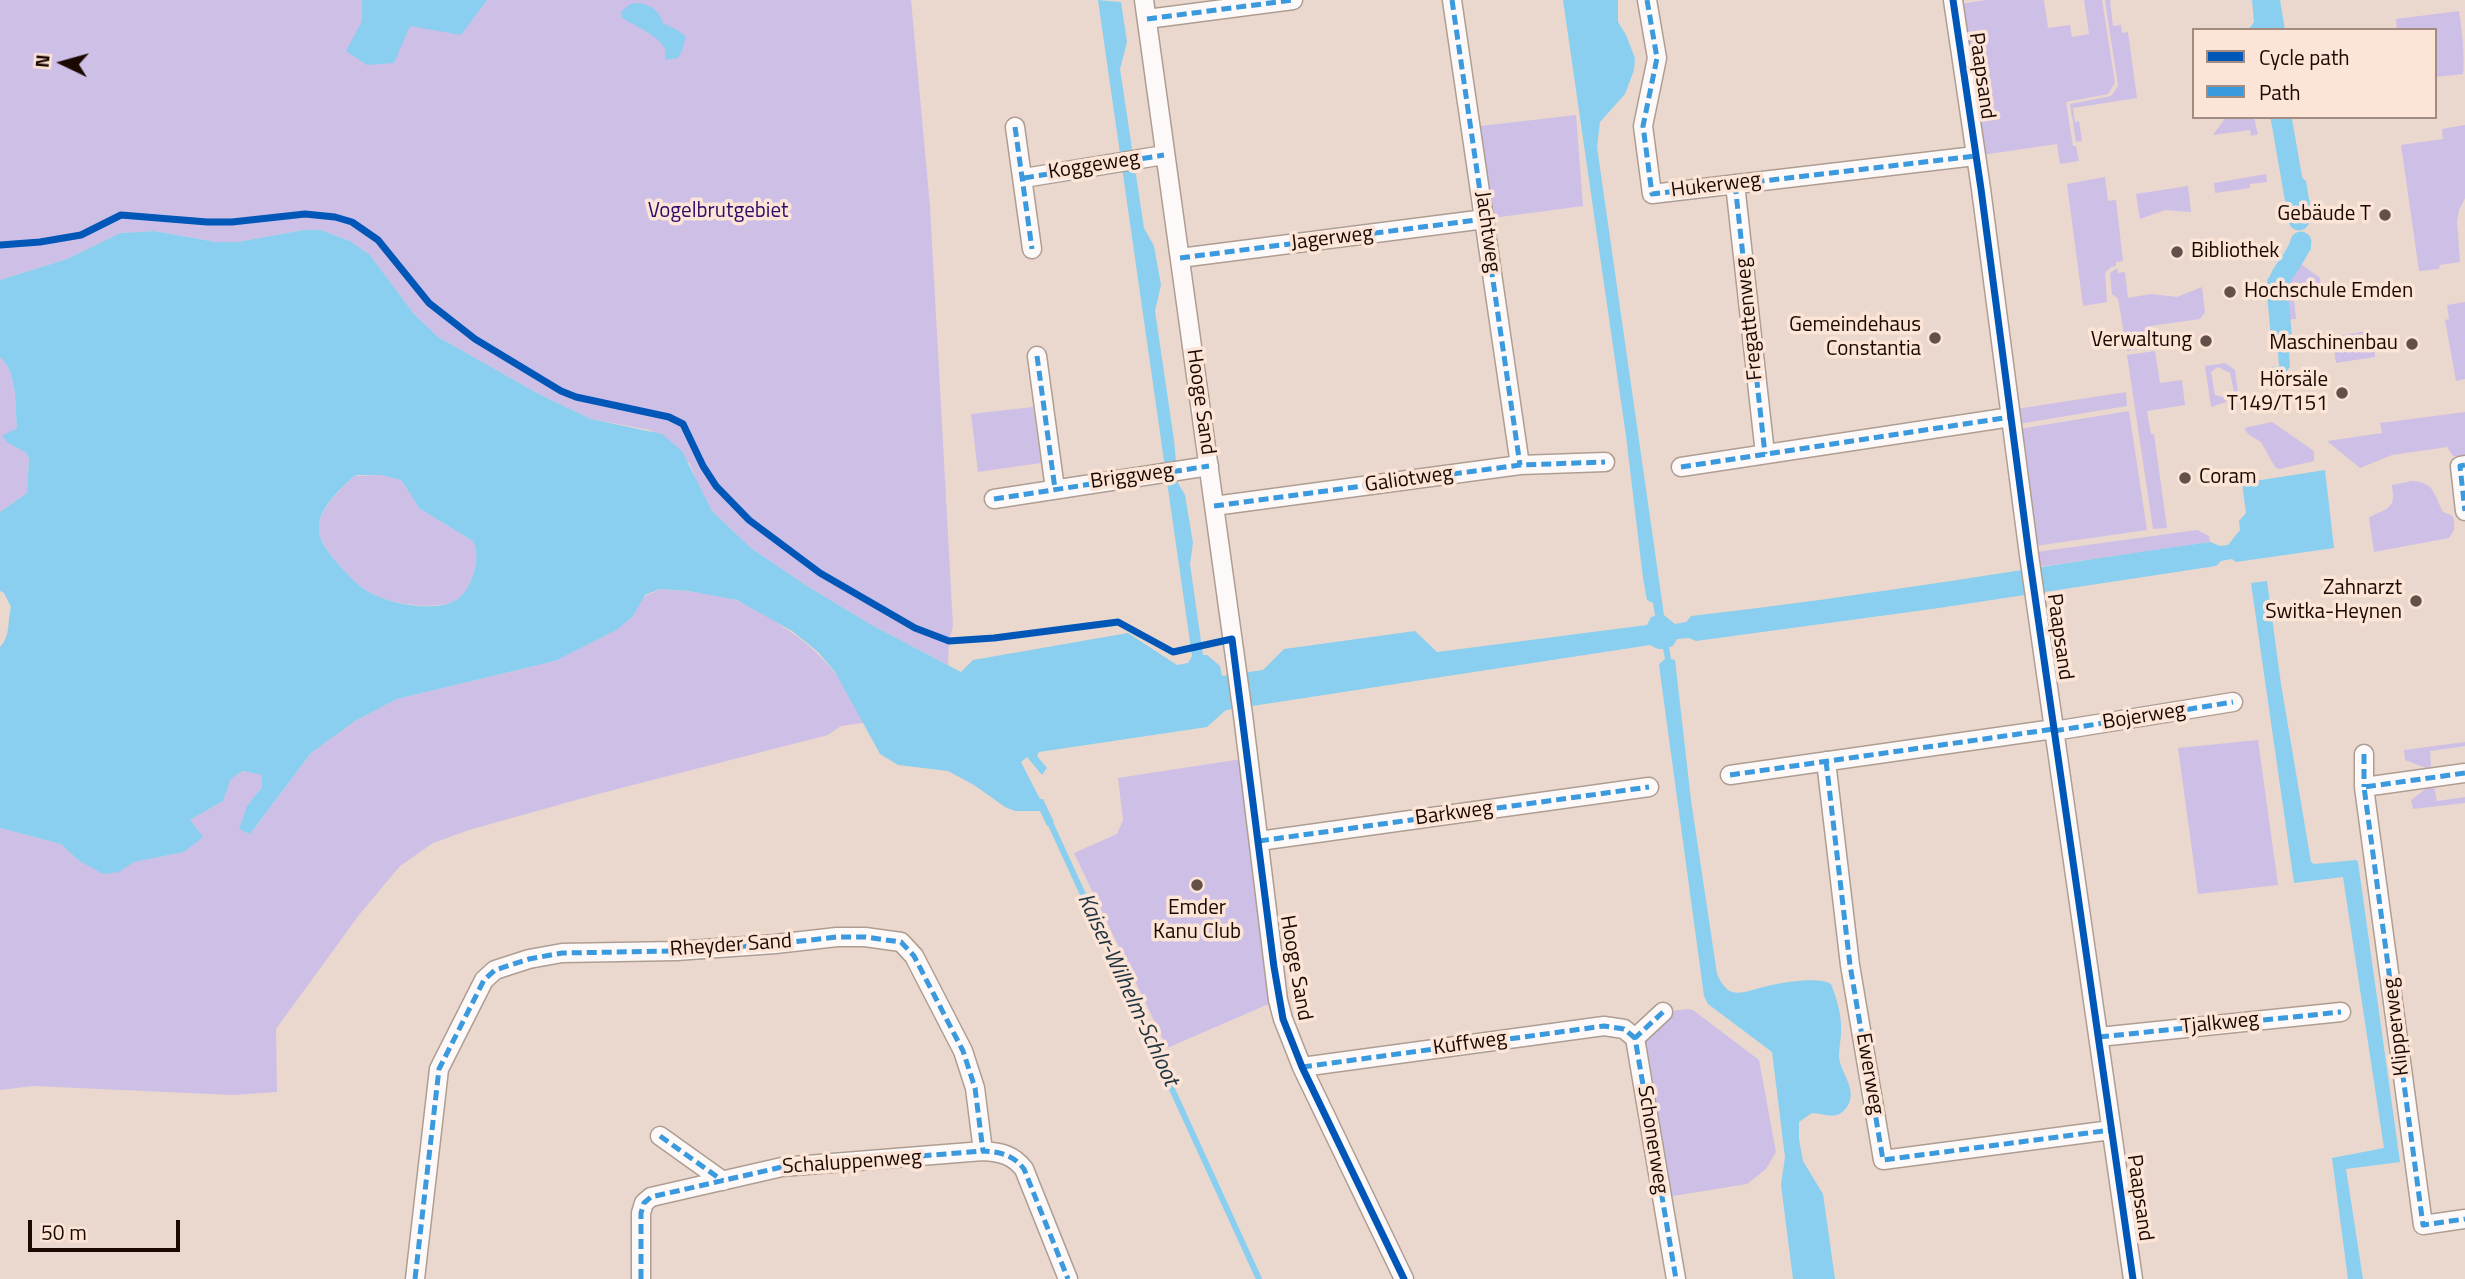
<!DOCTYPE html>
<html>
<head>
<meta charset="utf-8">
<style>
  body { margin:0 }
  #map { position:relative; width:2465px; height:1279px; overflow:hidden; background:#ead8ce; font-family:"Titillium Web",sans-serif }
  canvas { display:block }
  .legend { position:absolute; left:2192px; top:28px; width:245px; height:91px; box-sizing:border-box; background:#fce4d7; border:2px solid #a28c81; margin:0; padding:9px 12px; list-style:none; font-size:21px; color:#1a0801 }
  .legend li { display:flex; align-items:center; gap:14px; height:35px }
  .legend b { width:35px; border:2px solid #a28c81 }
  .north { position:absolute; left:28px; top:28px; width:70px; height:70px; -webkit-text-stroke:5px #fce4d7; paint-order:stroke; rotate:275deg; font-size:19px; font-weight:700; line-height:28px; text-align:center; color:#1a0801 }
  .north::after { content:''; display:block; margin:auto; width:24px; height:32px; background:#1a0801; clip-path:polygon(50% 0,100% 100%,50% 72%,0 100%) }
  .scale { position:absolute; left:28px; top:1220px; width:152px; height:32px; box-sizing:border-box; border:4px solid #1a0801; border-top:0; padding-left:9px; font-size:21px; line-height:24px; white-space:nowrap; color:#1a0801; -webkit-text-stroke:5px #fce4d7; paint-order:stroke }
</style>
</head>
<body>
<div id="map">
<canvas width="2465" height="1279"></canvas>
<ul class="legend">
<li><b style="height:9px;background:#0057b8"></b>Cycle path</li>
<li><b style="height:9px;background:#3b99dd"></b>Path</li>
</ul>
<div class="north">N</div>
<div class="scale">50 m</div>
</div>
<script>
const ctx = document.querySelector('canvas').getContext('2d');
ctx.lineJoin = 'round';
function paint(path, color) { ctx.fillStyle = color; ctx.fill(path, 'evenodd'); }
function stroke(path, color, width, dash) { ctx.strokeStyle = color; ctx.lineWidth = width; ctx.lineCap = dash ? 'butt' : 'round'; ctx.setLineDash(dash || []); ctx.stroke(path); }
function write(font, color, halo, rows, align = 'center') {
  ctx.font = font + ' "Titillium Web",sans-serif'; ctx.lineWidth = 7; ctx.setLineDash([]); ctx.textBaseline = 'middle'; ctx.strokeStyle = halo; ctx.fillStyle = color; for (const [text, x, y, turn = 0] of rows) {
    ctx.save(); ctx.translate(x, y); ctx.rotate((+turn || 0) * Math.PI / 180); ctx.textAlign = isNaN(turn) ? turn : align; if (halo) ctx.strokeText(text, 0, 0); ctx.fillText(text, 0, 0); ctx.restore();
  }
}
const green = new Path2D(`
  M0 0H911L930 206 953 626 949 642 948 665 870 624 807 586 751 548 712 511 697 483 690 464 650 430 591 419 539 394 438 337 414 314 370 255 350 241 334 235 321 230H302L237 242H216L154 231 120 233 67 259 0 280Z
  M1986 0H2044L2048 28 2070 25 2072 37 2089 34 2084 0H2102L2115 83 2108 94 2066 102 2073 146H2076L2079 161 2060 164 2057 144 1975 156 1954 5Z
  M2105 0H2112L2110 1 2113 26 2121 25 2122 33 2128 32 2137 98 2073 108 2075 122 2079 121 2082 141 2076 142 2070 104 2111 96 2118 86Z
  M2459 11C2462 29 2465 57 2463 74L2436 77 2435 88V30H2397L2396 19Z
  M1576 115 1583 206 1485 219 1472 127Z
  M2226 117H2254L2258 134 2251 136 2250 130 2213 135Z
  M2465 125V198L2459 210 2457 221 2460 262 2440 265 2439 269 2419 271 2401 145 2443 139 2442 129Z
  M2266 174 2267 182 2250 184V188L2215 193 2214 183Z
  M2105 177 2108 201 2116 200 2123 261 2116 262V266L2111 267 2105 273 2107 302 2083 306 2067 184Z
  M2188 186 2191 212 2165 210 2140 219 2136 194Z
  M2301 264 2320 278 2321 285 2303 288 2294 300 2296 319 2284 320 2281 290Z
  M2117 268 2118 273 2125 272 2128 298 2151 294 2177 297 2202 287 2205 312 2200 319 2151 326 2154 346 2127 351 2118 299 2112 294 2110 273Z
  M2465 302V379L2456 381 2445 320 2449 319 2447 305Z
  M2372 330 2375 357 2336 363 2332 337Z
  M2155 351 2160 383 2182 380 2185 405 2147 411 2151 434H2154L2167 528 2153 529 2127 355Z
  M0 357C18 373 15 406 17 428L3 436 27 453 29 459 27 493 0 512Z
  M2225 363 2235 370 2238 394 2235 397 2230 395 2234 392 2230 373 2218 367 2211 372 2215 395 2226 398V402L2211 407 2205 366Z
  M2126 392 2127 406 2012 425 2010 410Z
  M1033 407 1041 463 978 472 971 414Z
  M2129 411 2147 530 2028 547 2013 430Z
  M2465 412V456H2453L2447 447 2392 455 2360 468 2327 441 2382 433 2380 423Z
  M2272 422 2314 451V461L2279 469 2275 467 2261 442 2248 434 2244 428Z
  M380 475 401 480 420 509 473 541C479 553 476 566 472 578 468 588 462 598 452 602 430 611 382 603 364 589 352 580 343 569 333 558 327 550 319 539 319 529 319 508 340 490 354 476Z
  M2412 481C2435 482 2434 495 2443 512L2451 515 2454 519V530L2449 538 2374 552 2369 518C2377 511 2394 511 2393 496 2393 492 2392 488 2392 485Z
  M2197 530 2209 536 2210 542 2031 568 2029 553Z
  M661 589C685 591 711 592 735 600 748 604 761 612 773 620 815 646 845 676 863 723L841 726 828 735 594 795 469 830 433 843 400 866 359 915 276 1029 277 1092 233 1095 33 1086 0 1090V828L61 844 78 860 118 872 133 862 184 852 202 837 190 820 223 801 231 779 243 771 262 774V787L247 806 250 834 311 753 355 721 397 699 555 661 645 596Z
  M2258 740 2278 885 2198 894 2178 748Z
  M2465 742V746L2430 751 2431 767 2426 768 2405 760 2404 750Z
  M1248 758 1278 1000 1167 1048 1074 853 1117 834 1123 820 1118 778Z
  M2434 787 2437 801 2465 797V803L2413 809 2411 800 2427 788Z
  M1688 1009 1693 1010 1759 1060 1776 1152 1766 1169 1747 1184 1661 1198 1635 1038 1663 1012Z`);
const water = new Path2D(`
  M362 0H487L461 35 410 26 394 63 367 65 346 51 362 21Z
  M1098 0 1121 2 1127 42 1120 69 1144 228 1154 246 1161 285 1155 311 1174 440 1178 483 1185 495 1193 543 1190 564 1203 655H1207L1220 666 1222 676 1263 670 1284 649 1415 631 1437 652 1647 625 1651 617 1655 616 1653 603 1647 600 1643 578 1626 436 1563 0H1618V22L1626 35 1635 58 1634 70 1625 94 1600 122 1597 147 1664 615 1675 624 1686 622 1691 616C1865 597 2037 566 2210 542L2220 546 2228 545 2240 530 2239 521 2246 513 2242 483 2325 470 2334 548 2236 562 2232 559 2221 561 2216 566 1939 608 1696 641 1689 638 1677 639 1673 646 1669 647 1671 659 1675 660 1691 800 1717 974C1727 996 1735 995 1756 989 1771 984 1818 975 1831 984 1837 999 1842 1016 1841 1032 1841 1040 1839 1047 1839 1055 1839 1072 1859 1089 1847 1107 1836 1122 1824 1113 1812 1113L1799 1122V1139L1803 1161 1823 1194 1835 1279H1793L1781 1185 1785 1157 1772 1052 1708 1004 1704 996 1661 680 1659 664 1665 659 1663 649H1658L1650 645 1226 710 1207 727 1039 752 1037 756 1047 768 1042 775 1027 757 1021 762 1040 799H1043L1054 822 1047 826 1040 811H1015L1005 807 974 785 948 771 898 765 880 754 835 672 818 652 792 631 737 600 689 591 660 589 645 595 633 616 618 629 555 661 397 699 355 721 311 753 250 834 239 829 247 806 262 787V775L243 771 231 779 223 801 190 820 203 837 184 852 134 862 119 872 103 874 78 860 61 844 0 828V647C11 635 7 622 11 607L4 593 0 591V512L27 493 29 459 27 453 8 443 2 436 17 428C15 406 18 373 0 357V280L67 259 120 233 154 231 216 242H237L303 230H321L334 235 350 241 370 255 414 314 438 337 539 394 591 419 662 434 682 451 712 511 751 548 807 586 870 624 961 672 973 660 1128 633 1177 665 1188 663 1192 656ZM358 475H380L401 480 420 509 473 541C479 553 476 566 472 578 468 588 462 598 452 602 430 612 383 603 364 589 352 580 343 569 333 558 327 550 319 540 319 529 318 509 340 489 354 476Z
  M2252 0H2280L2285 30H2248L2254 22Z
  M636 3C650 4 659 10 663 23L679 31 686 37 682 51 678 58 665 60C665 56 666 52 665 49 661 37 632 24 622 18L621 12 630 4Z
  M2291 144 2295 172 2306 181 2310 205 2306 212 2307 219 2289 222 2278 146Z
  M2310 240 2311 249 2281 290 2284 320 2272 322 2267 280 2293 246V243Z
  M2289 352 2290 367 2286 372 2287 379 2282 385 2274 387 2268 383 2267 375 2272 367 2279 366 2278 353Z
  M2267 581 2281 684 2311 862 2314 864 2356 860 2358 862 2400 1162 2346 1169 2363 1279H2348L2332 1158 2384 1148 2343 877 2294 883 2251 583Z`);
const stream = new Path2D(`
  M1047 816 1259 1279`);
const canal = new Path2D(`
  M2281 117 2299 220
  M2282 343 2277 288C2280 271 2297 259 2301 242`);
const minor = new Path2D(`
  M1144 0 1243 715 1278 1000 1283 1019 1302 1067 1404 1279
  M1452 0 1520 465
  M1647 0 1657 58 1643 126 1652 194 1975 156
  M1953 0 1981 189 2029 555 2133 1279
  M1147 19 1293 0
  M1015 127 1032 249
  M1024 178 1164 155
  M1735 184 1765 454
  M1180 258 1485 219
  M1037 356 1055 489
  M2465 465 2460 466 2465 511
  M1681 467 2011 417
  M994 499 1209 466
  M1214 506 1520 465 1605 462
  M2054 731 2233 702
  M2364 754V787
  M1826 761 1850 965 1883 1160 2111 1130
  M2465 773 2364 787 2423 1225 2465 1219
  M1730 775 2054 729
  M1259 841 1649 787
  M1663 1012 1635 1038 1676 1279
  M2099 1037 2341 1012
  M1302 1067 1604 1026 1624 1029 1635 1038
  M660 1136 723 1181
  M415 1279 439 1069 484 980 495 970 529 959 562 953 676 951 775 944 837 937H865L901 942 914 956 963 1051 975 1088 983 1151C1001 1152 1013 1155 1024 1169L1068 1279
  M641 1279V1213L644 1203 651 1197 782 1167 983 1151`);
const quiet = new Path2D(`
  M1452 0 1520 465
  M1647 0 1657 58 1643 126 1652 194 1975 156
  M1147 19 1293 0
  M1015 127 1032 249
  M1024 178 1164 155
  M1735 184 1765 454
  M1180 258 1485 219
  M1037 356 1055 489
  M2465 465 2460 466 2465 511
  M1681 467 2011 417
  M994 499 1209 466
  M1214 506 1520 465 1605 462
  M2054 731 2233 702
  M2364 754V787
  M1826 761 1850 965 1883 1160 2111 1130
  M2465 773 2364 787 2423 1225 2465 1219
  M1730 775 2054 729
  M1259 841 1649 787
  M1663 1012 1635 1038 1676 1279
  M2099 1037 2341 1012
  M1302 1067 1604 1026 1624 1029 1635 1038
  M660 1136 723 1181
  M415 1279 439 1069 484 980 495 970 529 959 562 953 676 951 775 944 837 937H865L901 942 914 956 963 1051 975 1088 983 1151C1001 1152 1013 1155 1024 1169L1068 1279
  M641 1279V1213L644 1203 651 1197 782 1167 983 1151`);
const cycleway = new Path2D(`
  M1953 0 1981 189 2029 555 2133 1279
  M0 245 40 242 81 235 121 215 207 222H232L305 214 335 217 352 222 378 240 429 303 475 339 561 391 576 397 669 417 683 424 703 466 716 486 749 520 820 573 915 628 949 641 994 638 1118 622 1173 652 1232 639 1274 967 1283 1019 1302 1067 1404 1279`);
const markers = [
  [2385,215,7,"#635149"],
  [2177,252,7,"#635149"],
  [2230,292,7,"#635149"],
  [1935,338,7,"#635149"],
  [2206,341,7,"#635149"],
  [2412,344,7,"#635149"],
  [2342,393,7,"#635149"],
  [2185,478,7,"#635149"],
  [2416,601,7,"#635149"],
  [1197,885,7,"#635149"]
];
const streetNames = [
  ["Paapsand",1981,76,82],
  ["Koggeweg",1094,166,-9],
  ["Hukerweg",1716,186,-7],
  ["Jachtweg",1487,232,82],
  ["Jagerweg",1332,239,-7],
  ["Fregattenweg",1750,319,-96],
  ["Hooge Sand",1200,402,82],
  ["Briggweg",1132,477,-8],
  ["Galiotweg",1409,480,-8],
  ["Paapsand",2059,637,82],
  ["Bojerweg",2144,717,-9],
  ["Barkweg",1454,814,-8],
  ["Rheyder Sand",731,946,-4],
  ["Hooge Sand",1295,968,80],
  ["Tjalkweg",2220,1024,-6],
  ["Klipperweg",2397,1027,-97],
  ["Kuffweg",1470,1044,-8],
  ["Ewerweg",1869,1074,80],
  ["Schonerweg",1652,1140,81],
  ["Schaluppenweg",852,1163,-4],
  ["Paapsand",2139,1198,82]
];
const parkNames = [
  ["Vogelbrutgebiet",718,212]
];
const poiNames = [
  ["Gebäude T",2371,215],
  ["Bibliothek",2191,252,"left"],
  ["Hochschule Emden",2244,292,"left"],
  ["Gemeindehaus",1921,326],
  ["Constantia",1921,350],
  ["Verwaltung",2192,341],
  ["Maschinenbau",2398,344],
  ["Hörsäle",2328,381],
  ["T149/T151",2328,405],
  ["Coram",2199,478,"left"],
  ["Zahnarzt",2402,589],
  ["Switka-Heynen",2402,613],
  ["Emder",1197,909,"center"],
  ["Kanu Club",1197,933,"center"]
];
const waterNames = [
  ["Kaiser-Wilhelm-Schloot",1127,990,65]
];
paint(green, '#cebfe7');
paint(water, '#8acfef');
stroke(stream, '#8acfef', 6);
stroke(canal, '#8acfef', 21);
stroke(minor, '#af9d92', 21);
stroke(minor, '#fcf9f8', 18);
stroke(quiet, '#3b99dd', 5, [10, 5]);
stroke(cycleway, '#0057b8', 7);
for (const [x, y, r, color] of markers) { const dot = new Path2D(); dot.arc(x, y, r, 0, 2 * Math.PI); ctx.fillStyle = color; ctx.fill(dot); stroke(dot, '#fce4d7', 2.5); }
write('21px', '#1a0801', '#fce4d7', streetNames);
write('21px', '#2f0b69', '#fce4d7', parkNames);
write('21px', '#1a0801', '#fce4d7', poiNames, 'right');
write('italic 23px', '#1e3541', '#fce4d7', waterNames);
</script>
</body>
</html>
